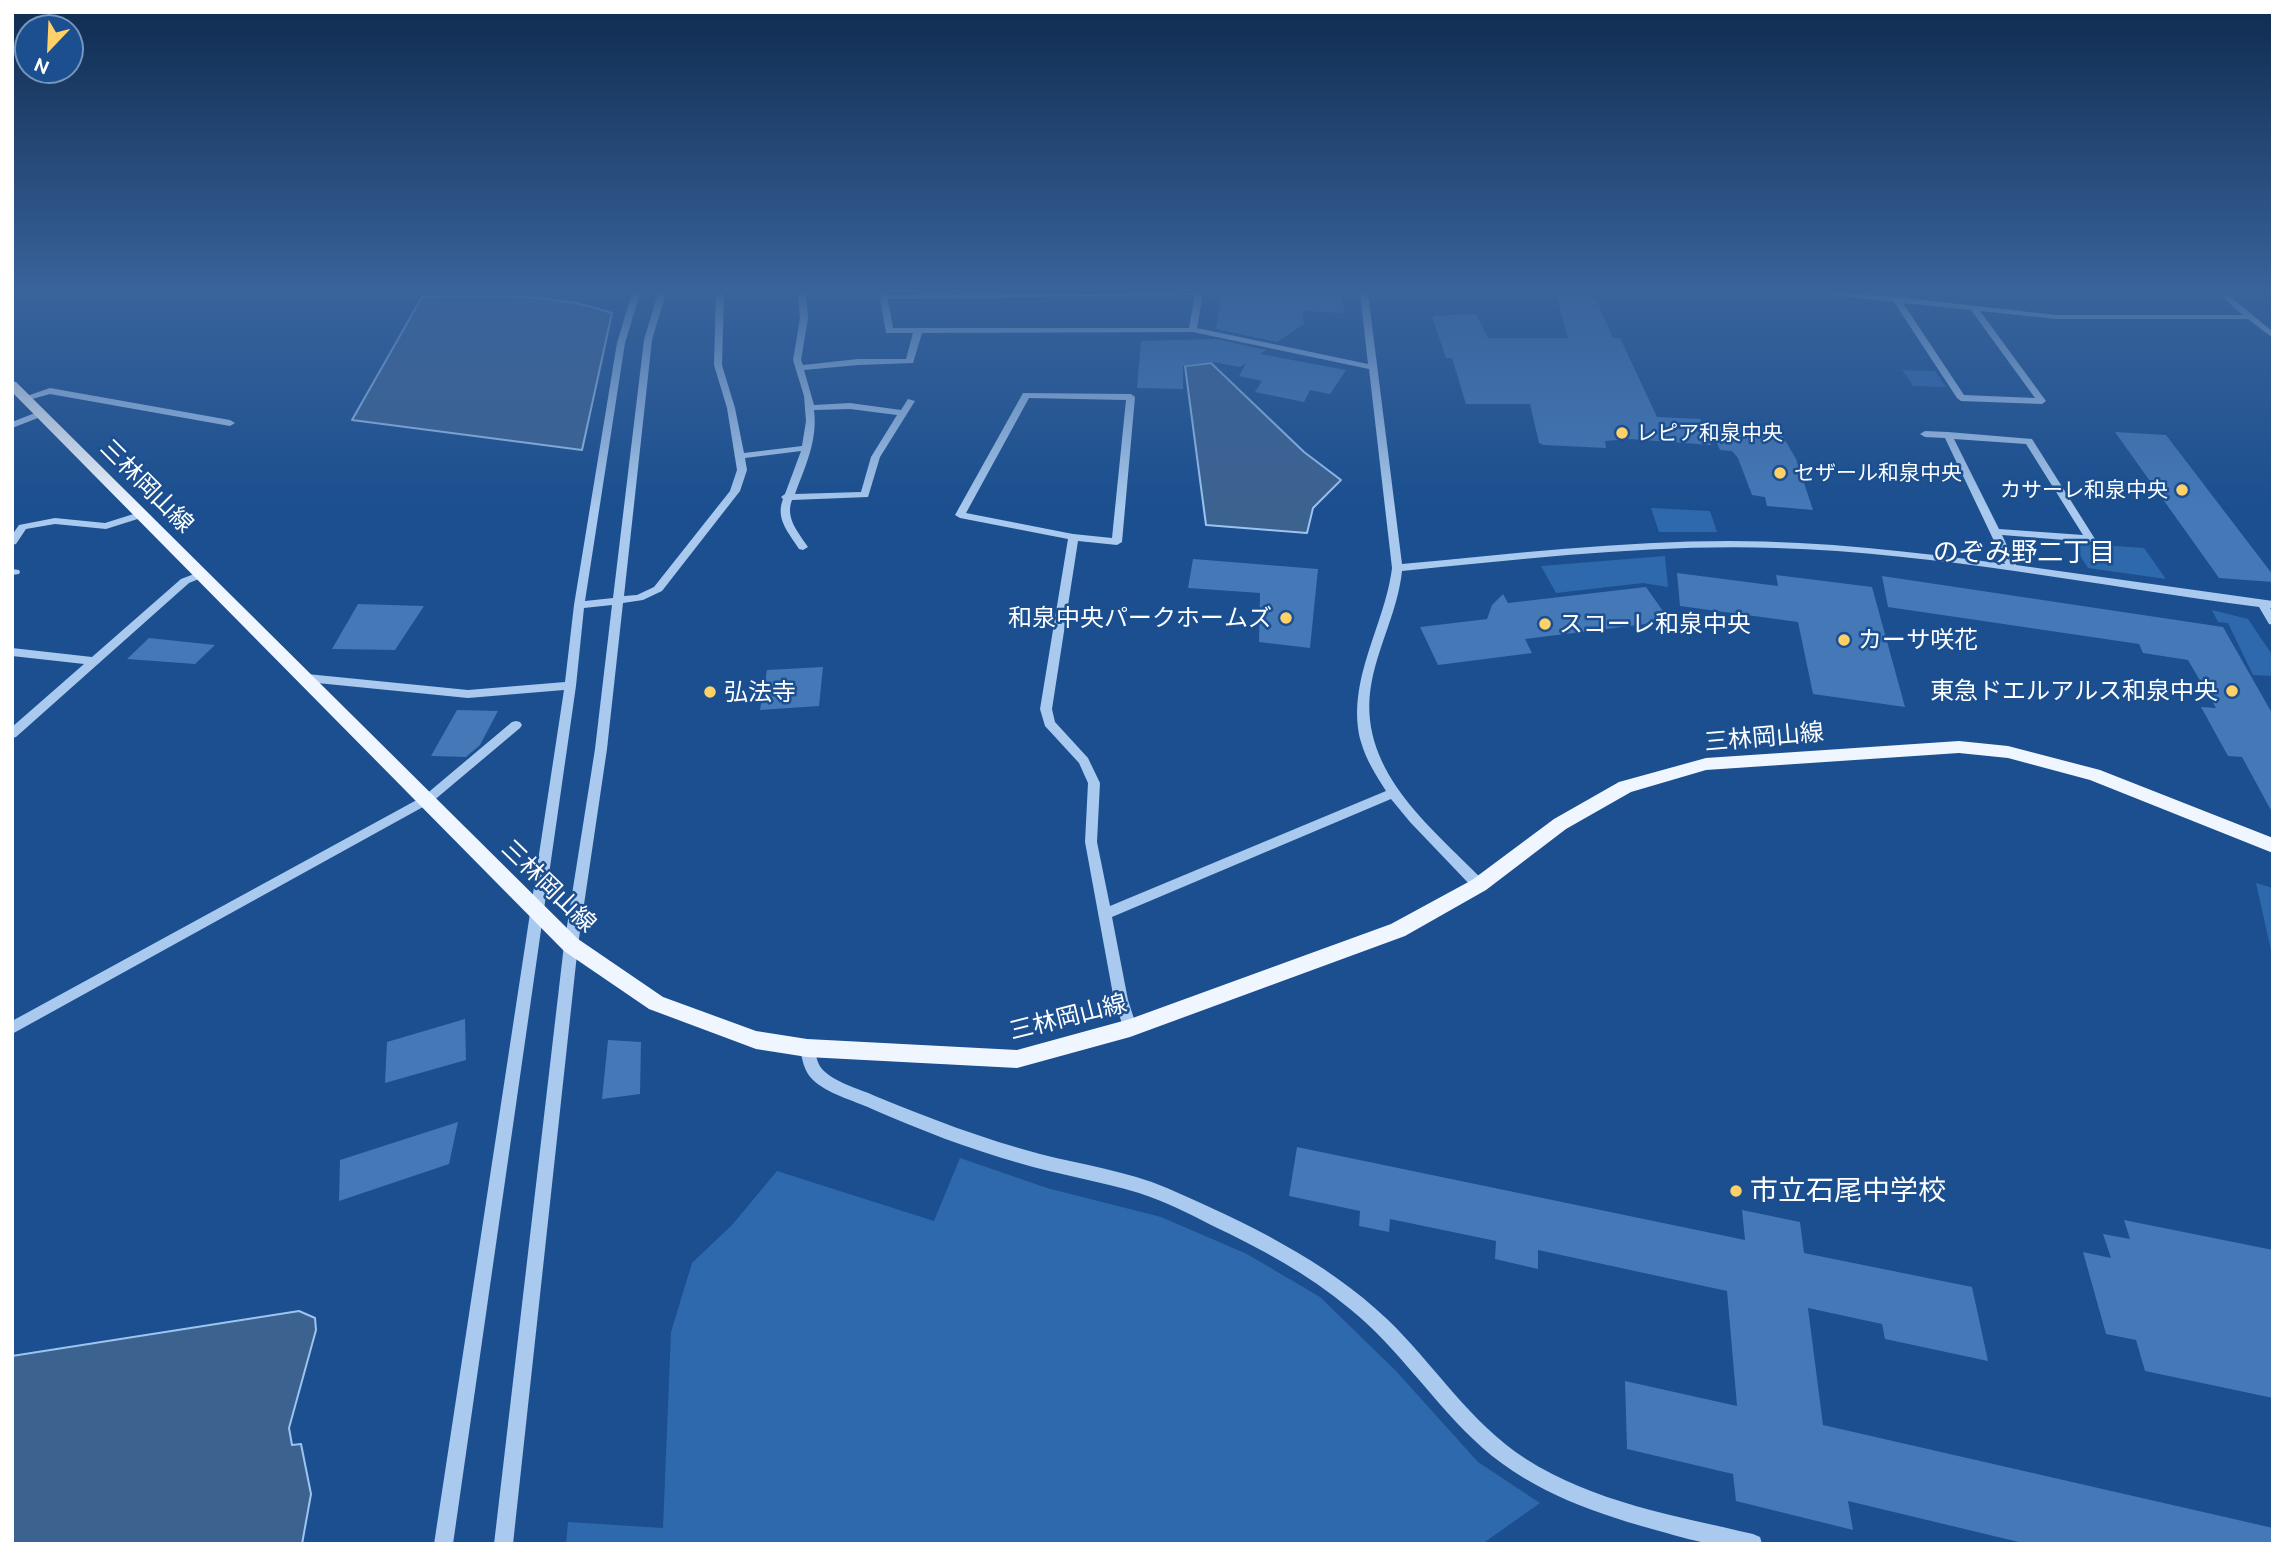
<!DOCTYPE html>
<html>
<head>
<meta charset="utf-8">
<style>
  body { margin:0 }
  #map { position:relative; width:2285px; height:1556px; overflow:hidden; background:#1b4f8f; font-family:Ubuntu,sans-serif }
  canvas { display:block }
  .frame { position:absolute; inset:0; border:14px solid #fff; pointer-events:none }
  .north { position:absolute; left:14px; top:14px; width:70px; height:70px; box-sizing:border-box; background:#1b4f8f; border:2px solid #7695bc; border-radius:50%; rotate:203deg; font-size:19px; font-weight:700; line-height:28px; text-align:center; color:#fff }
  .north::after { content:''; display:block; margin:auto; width:24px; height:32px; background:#ffd166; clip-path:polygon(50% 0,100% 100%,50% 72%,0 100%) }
</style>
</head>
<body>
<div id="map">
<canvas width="2285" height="1556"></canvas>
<div class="frame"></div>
<div class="north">N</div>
</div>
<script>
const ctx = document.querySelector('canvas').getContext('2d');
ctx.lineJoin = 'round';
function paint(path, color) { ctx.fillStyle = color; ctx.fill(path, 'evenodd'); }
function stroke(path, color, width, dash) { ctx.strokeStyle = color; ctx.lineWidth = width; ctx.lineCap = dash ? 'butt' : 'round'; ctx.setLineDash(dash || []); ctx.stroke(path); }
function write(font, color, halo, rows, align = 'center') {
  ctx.font = font + ' Ubuntu,"Noto Sans JP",sans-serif'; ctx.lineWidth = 5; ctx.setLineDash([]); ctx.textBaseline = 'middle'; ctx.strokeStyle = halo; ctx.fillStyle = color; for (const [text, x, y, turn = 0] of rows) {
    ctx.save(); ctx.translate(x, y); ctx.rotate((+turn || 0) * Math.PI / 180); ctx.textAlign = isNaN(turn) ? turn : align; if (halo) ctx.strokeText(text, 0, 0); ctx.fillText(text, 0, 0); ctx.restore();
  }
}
const green = new Path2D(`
  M1902 370 1935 371 1946 387 1913 386Z
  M1651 508 1710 511 1717 532H1659Z
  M2072 543 2144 548 2166 579 2088 568Z
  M1665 556 1668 587 1643 583 1556 593 1541 566Z
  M2212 610 2248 619 2273 656V676L2253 675 2228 623 2218 622Z
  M2256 883 2273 888V959Z
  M960 1158 1047 1188 1161 1217 1247 1254 1320 1297 1396 1371 1478 1462 1540 1503 1482 1544H566L568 1522 663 1528 671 1332 692 1263 732 1225 777 1171 934 1221Z`);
const water = new Path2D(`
  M422 297C486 296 551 292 612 313L582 450 352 420Z
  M1211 363 1304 452 1341 480 1313 508 1307 533 1206 525 1185 366Z
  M299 1311 315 1318 316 1330 289 1428 292 1445 301 1444 311 1494 302 1544H12V1356Z`);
const building = new Path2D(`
  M1222 293H1342L1344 313 1302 311 1304 324 1277 342 1216 329Z
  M1556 295H1584L1596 299 1613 338H1620L1657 417 1700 419 1711 445 1630 439 1605 441 1606 448 1544 445 1539 443 1530 404H1466L1452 358H1446L1432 316 1476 314 1488 338H1568Z
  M1215 339 1266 350 1260 354 1346 370 1330 394 1310 390 1304 402 1255 392 1262 381 1239 376 1246 363 1240 367 1213 362 1183 366V389L1137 388 1141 341Z
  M1710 426 1778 428 1796 459 1813 510 1767 506 1765 497 1752 495 1738 458 1732 451 1720 450Z
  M2115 432 2166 435 2273 575V582L2219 578Z
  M1193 559 1318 569 1310 648 1259 642 1260 593 1188 588Z
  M1677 573 1778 586 1776 575 1872 587 1905 707 1813 694 1798 622 1680 606Z
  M1882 576 2223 627 2273 715V814L2242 757 2228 756 2201 707 2216 708 2188 660 2143 653 2139 644 1888 607Z
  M1646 587 1670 621 1525 639 1532 653 1438 665 1420 627 1487 619 1492 605 1503 594 1508 603Z
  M358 604 424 606 395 650 332 649Z
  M149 638 215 645 195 664 127 659Z
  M823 667 819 706 760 710 767 670Z
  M457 710 498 711 480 745 466 757 431 756Z
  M465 1019 466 1060 385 1083 387 1042Z
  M608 1040 641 1042 640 1094 602 1099Z
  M458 1122 449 1164 339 1201 340 1160Z
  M1297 1147 1745 1240 1742 1210 1800 1222 1804 1253 1972 1287 1988 1361 1885 1339 1882 1324 1808 1308 1823 1425 2273 1528V1544H2027L1848 1501 1853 1530 1736 1501 1733 1474 1627 1449 1625 1381 1737 1406 1727 1291 1538 1250V1269L1495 1259 1496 1241 1390 1219 1389 1232 1359 1226 1360 1211 1289 1196Z
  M2124 1220 2273 1250V1398L2145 1371 2136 1340 2106 1334 2083 1252 2111 1258 2103 1234 2130 1239Z`);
const minor = new Path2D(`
  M632 293H640L625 343 585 601 613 598 644 340 658 293H666L652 340 624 596 637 595 654 587 730 491 737 470 727 408 714 365 716 293H724L722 365 735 408 744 453 802 446 806 421 804 396 793 360 800 318 798 293H806L808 318 801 360 803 365 858 359H906L913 333H886L879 293H887V295L1203 293 1197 328 1368 364 1360 293H1368L1402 564C1511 554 1620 541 1730 541 1822 541 1914 552 2005 564L1945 438 1925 437 1920 434 1925 431 1948 432 2032 439 2095 539 2090 542 2002 535 2016 565 2273 601V608H2270L2273 612V625L2269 624 2259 607C2098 586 1939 553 1776 548 1651 544 1526 559 1402 571 1398 609 1380 642 1372 680 1354 768 1429 825 1484 881L1486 885 1484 889 1479 890 1474 889 1410 822 1391 799 1112 917 1128 1000 1137 1028 1135 1032 1130 1034 1125 1032 1114 1000 1085 842 1088 783 1079 763 1045 726 1040 709 1068 539 960 518 955 515 1023 393 1131 394 1135 397 1122 542 1117 545 1078 541 1052 709 1055 722 1088 758 1100 783 1097 842 1110 906 1386 791C1376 775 1366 760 1361 742 1345 682 1385 626 1392 568L1369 369 1193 332 922 333 913 363 858 365 804 370 814 405 850 403 901 410 908 399 915 401 880 457 868 497 792 500C785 518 798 532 808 547L803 550 799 549C789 533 775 519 783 499L781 497 785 494 801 451 745 458 747 470 740 491 662 591 643 600 623 603 607 749 578 945 513 1544H494L564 945 595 749 612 605 584 608 576 686 453 1544H434L564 690 468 698 307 682 301 678 307 674 468 690 565 682 574 605 617 343ZM1195 295 1189 328H893L888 299ZM1029 398 1126 400 1112 538 1073 534 966 513ZM850 409 897 415 871 457 861 492 795 494C805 467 818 440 814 410ZM1954 439 2026 444 2083 535 1999 529Z
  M1828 293H1850L1897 297 2056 315H2243L2218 293H2226L2273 332V338L2248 319H2056L1980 311 2046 401 2042 404 1961 401 1957 398 1894 302 1832 295ZM1903 303 1971 310 2035 398 1964 395Z
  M50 388 230 420 235 423 230 426 50 394 25 401 21 398Z
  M40 411 45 414 43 416 12 428V422Z
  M140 512 145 515 144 517 106 529 55 524 26 529 16 544 12 545V535L19 525 55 518 105 523Z
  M12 569 19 570 20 572 19 574 12 575Z
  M202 571 207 574 206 576 189 583 16 737 12 738V727L84 664 12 656V648L92 657 181 579Z
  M516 721 520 722 522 725 520 728 432 802 12 1034V1021L424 796 512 722Z
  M807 1042 812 1043C816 1052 816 1062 822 1069 835 1083 858 1088 875 1096 929 1118 983 1139 1040 1154 1083 1165 1127 1171 1167 1188 1245 1222 1325 1260 1387 1319 1434 1364 1470 1423 1526 1459 1593 1502 1676 1516 1753 1534L1760 1537 1762 1544C1746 1544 1728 1546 1712 1544 1692 1541 1671 1534 1652 1529 1587 1511 1522 1487 1473 1439 1430 1398 1397 1347 1350 1309 1308 1274 1260 1248 1211 1225 1188 1213 1164 1201 1139 1193 1100 1181 1059 1175 1019 1163 969 1149 920 1130 872 1109 853 1100 827 1094 812 1079 804 1071 802 1059 800 1048L802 1043Z`);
const major = new Path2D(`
  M12 381 16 382 578 939 663 997 756 1031 807 1039 1017 1050 1130 1019 1391 924 1472 880 1554 819 1619 782 1706 758 1959 741 2008 746 2100 770 2273 838V853L2090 780 2008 758 1959 753 1706 770 1631 792 1566 829 1486 890 1405 936 1130 1037 1017 1068 807 1057 756 1049 649 1009 564 951 12 392Z`);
const markers = [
  [1622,433,7,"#ffd166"],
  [1780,473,7,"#ffd166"],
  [2182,490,7,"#ffd166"],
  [1286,618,7,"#ffd166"],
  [1545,624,7,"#ffd166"],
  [1844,640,7,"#ffd166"],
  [2232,691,7,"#ffd166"],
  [710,692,7,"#ffd166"],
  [1736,1191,7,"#ffd166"]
];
const farPoinames = [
  ["レピア和泉中央",1636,433],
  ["セザール和泉中央",1794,473],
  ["カサーレ和泉中央",2168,490,"right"]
];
const streetNames = [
  ["三林岡山線",147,486,45],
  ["三林岡山線",1764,737,-5],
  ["三林岡山線",549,886,44],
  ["三林岡山線",1068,1017,-14]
];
const poiNames = [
  ["和泉中央パークホームズ",1272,618,"right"],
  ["スコーレ和泉中央",1559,624],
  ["カーサ咲花",1858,640],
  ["東急ドエルアルス和泉中央",2218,691,"right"],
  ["弘法寺",724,692]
];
const neighbourhoodNames = [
  ["のぞみ野二丁目",2024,552]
];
const nearPoinames = [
  ["市立石尾中学校",1750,1191]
];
paint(green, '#2e69ad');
paint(water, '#3c6290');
stroke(water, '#9cc4f0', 2);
paint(building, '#4478b7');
paint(minor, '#a9c9ee');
paint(major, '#f0f6ff');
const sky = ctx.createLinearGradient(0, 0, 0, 510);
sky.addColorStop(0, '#0f2b4f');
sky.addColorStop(0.57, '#39639b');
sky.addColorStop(1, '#39639b00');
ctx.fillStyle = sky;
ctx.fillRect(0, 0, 2285, 510);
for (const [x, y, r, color] of markers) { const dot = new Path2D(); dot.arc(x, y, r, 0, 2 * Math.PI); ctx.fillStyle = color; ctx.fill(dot); stroke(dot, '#1b4f8f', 2.5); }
write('21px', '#fff', '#1b4f8f', farPoinames, 'left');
write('24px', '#fff', '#1b4f8f', streetNames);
write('24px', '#fff', '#1b4f8f', poiNames, 'left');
write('26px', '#fff', '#1b4f8f', neighbourhoodNames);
write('28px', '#fff', '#1b4f8f', nearPoinames, 'left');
</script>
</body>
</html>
